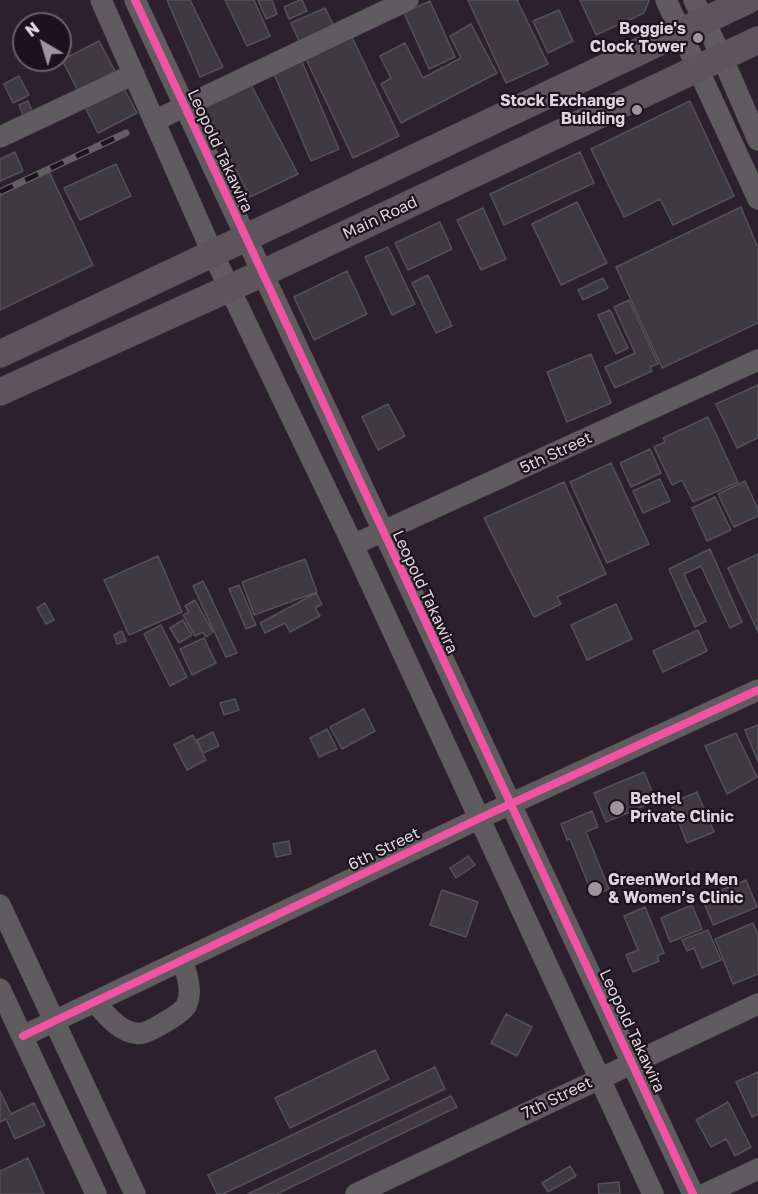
<!DOCTYPE html>
<html>
<head>
<meta charset="utf-8">
<style>
  body { margin:0 }
  #map { position:relative; width:758px; height:1194px; overflow:hidden; background:#231d23; font-family:"Golos Text",sans-serif }
  canvas { display:block }
  .north { position:absolute; left:12px; top:12px; width:60px; height:60px; box-sizing:border-box; background:#1c121c; border:2px solid #696069; border-radius:50%; rotate:322deg; font-size:16px; font-weight:700; line-height:24px; text-align:center; color:#ddd5dc }
  .north::after { content:''; display:block; margin:auto; width:21px; height:27px; background:#9c959b; clip-path:polygon(50% 0,100% 100%,50% 72%,0 100%) }
</style>
</head>
<body>
<div id="map">
<canvas width="758" height="1194"></canvas>
<div class="north">N</div>
</div>
<script>
const ctx = document.querySelector('canvas').getContext('2d');
ctx.lineJoin = 'round';
function paint(path, color) { ctx.fillStyle = color; ctx.fill(path, 'evenodd'); }
function stroke(path, color, width, dash) { ctx.strokeStyle = color; ctx.lineWidth = width; ctx.lineCap = dash ? 'butt' : 'round'; ctx.setLineDash(dash || []); ctx.stroke(path); }
function write(font, color, halo, rows, align = 'center') {
  ctx.font = font + ' "Golos Text",sans-serif'; ctx.lineWidth = 4.5; ctx.setLineDash([]); ctx.textBaseline = 'middle'; ctx.strokeStyle = halo; ctx.fillStyle = color; for (const [text, x, y, turn = 0] of rows) {
    ctx.save(); ctx.translate(x, y); ctx.rotate((+turn || 0) * Math.PI / 180); ctx.textAlign = isNaN(turn) ? turn : align; if (halo) ctx.strokeText(text, 0, 0); ctx.fillText(text, 0, 0); ctx.restore();
  }
}
const built = new Path2D(`
  M0 0H758V1194H0ZM24 24H60V60H24Z`);
const building = new Path2D(`
  M167 0H190L223 67 200 77Z
  M225 0H254L270 36 247 46Z
  M258 0H272L277 14 266 19Z
  M300 0H302L307 11 289 19 284 7Z
  M468 0H517L548 64 506 83Z
  M580 0H648L649 1 644 13 596 35Z
  M430 1 455 57 429 69 404 13Z
  M325 8 334 26 299 41 291 23Z
  M559 10 573 41 548 53 533 21Z
  M471 24 497 73 401 123 381 84 391 78 380 56 405 43 423 78 461 58 450 36Z
  M350 33 399 136 353 158 304 55Z
  M99 41 115 71 78 91 62 60Z
  M300 57 339 149 311 161 272 69Z
  M19 76 29 95 13 103 4 84Z
  M248 79 298 174 250 197 201 101Z
  M122 85 137 113 98 133 84 105Z
  M28 101 32 111 23 115 19 105Z
  M690 101 734 196 673 225 660 199 624 217 591 149Z
  M15 152 23 171 0 181V159Z
  M580 152 594 183 504 225 490 194Z
  M116 164 131 196 80 220 64 188Z
  M47 167 93 265 0 310V189Z
  M577 202 607 263 561 285 532 224Z
  M741 207 758 248V323L662 368 616 267Z
  M483 208 506 259 481 270 457 220Z
  M440 222 452 249 408 270 395 243Z
  M388 247 415 304 392 315 365 257Z
  M347 271 367 314 314 340 294 297Z
  M428 275 452 326 436 333 412 283Z
  M603 278 608 288 583 300 578 290Z
  M629 300 658 364 650 367 652 371 615 388 605 367 635 353 614 307Z
  M610 310 628 348 616 354 598 315Z
  M591 354 611 403 567 422 547 372Z
  M758 385V438L737 448 716 404Z
  M388 404 405 436 378 450 362 417Z
  M708 417 738 482 693 502 682 480 672 485 654 447 665 442 663 438Z
  M650 449 661 473 631 487 620 463Z
  M611 463 649 544 607 563 570 482Z
  M660 479 670 501 643 513 633 491Z
  M745 481 758 509V516L734 527 718 494Z
  M564 482 606 574 557 597 561 604 534 617 484 518Z
  M715 497 731 530 707 541 692 508Z
  M710 549 742 622 730 628 701 566 684 574 706 621 695 627 669 569Z
  M758 554V632L728 568Z
  M158 556 182 612 129 635 104 580Z
  M305 559 317 592 254 615 242 582Z
  M203 581 237 653 226 657 193 586Z
  M239 585 256 625 246 629 229 589Z
  M316 593 322 604 315 608 320 616 290 632 285 623 265 633 260 623Z
  M195 600 213 632 206 637 203 632 195 636 183 615 189 612 185 606Z
  M45 603 54 620 46 624 37 608Z
  M616 604 632 639 587 660 571 625Z
  M183 620 192 635 179 643 170 628Z
  M161 625 187 677 170 686 144 634Z
  M698 630 707 651 663 672 653 651Z
  M122 631 126 641 117 644 114 635Z
  M204 638 216 663 192 675 180 649Z
  M235 699 239 710 224 715 220 703Z
  M364 709 375 731 342 749 330 727Z
  M758 725V762L745 730Z
  M327 729 337 749 319 757 310 738Z
  M213 732 219 746 203 753 197 740Z
  M736 733 757 777 727 794 705 746Z
  M193 735 206 760 187 770 174 745Z
  M644 772 656 801 606 822 594 793Z
  M697 792 714 832 687 843 671 803Z
  M592 811 598 827 586 832 609 889 593 896 570 839 567 840 561 824Z
  M289 841 291 854 276 857 273 844Z
  M468 856 475 865 456 878 450 868Z
  M746 880 757 907 713 925 702 898Z
  M442 890 478 902 466 937 430 925Z
  M692 905 702 929 670 942 661 918Z
  M645 907 664 953 657 956 659 961 633 972 626 955 638 950 624 916Z
  M753 923 758 935V974L733 984 715 939Z
  M708 930 721 960 702 968 694 948 687 951 682 940Z
  M506 1014 532 1027 517 1056 491 1043Z
  M375 1050 389 1079 290 1128 275 1098Z
  M435 1067 445 1089 223 1194H217L208 1175Z
  M758 1072V1114L752 1117 736 1082Z
  M0 1091 11 1114 34 1103 45 1125 15 1139 6 1119 0 1122Z
  M451 1096 457 1107 277 1194H248Z
  M728 1102 751 1147 735 1156 726 1139 711 1147 696 1120Z
  M28 1158 44 1194H0V1171Z
  M570 1166 576 1176 548 1192 542 1183Z
  M619 1182 620 1194H599L598 1184Z`);
const minor = new Path2D(`
  M101 0 212 252 353 545 653 1194
  M135 0 693 1194
  M666 0 758 199
  M694 0 722 57 758 140
  M154 121 408 0
  M0 137 134 74
  M353 545 758 360
  M0 905 135 1194
  M0 989 96 1194
  M95 1002C105 1013 115 1027 130 1032 133 1033 140 1034 143 1033 153 1030 181 1014 186 1006 193 992 187 973 182 961
  M23 1036 480 818 758 690
  M356 1194 758 1004
  M705 1194 758 1169`);
const major = new Path2D(`
  M0 354 748 0
  M0 392 263 273 758 40`);
const rail = new Path2D(`
  M0 192 126 133`);
const cycleway = new Path2D(`
  M135 0 693 1194
  M23 1036 480 818 758 690`);
const markers = [
  [698,38,6,"#9c959b"],
  [637,110,6,"#9c959b"],
  [617,808,8,"#9c959b"],
  [595,889,8,"#9c959b"]
];
const poiNames = [
  ["Boggie's",686,29],
  ["Clock Tower",686,47],
  ["Stock Exchange",625,101],
  ["Building",625,119],
  ["Bethel",630,799,"left"],
  ["Private Clinic",630,817,"left"],
  ["GreenWorld Men",608,880,"left"],
  ["& Women’s Clinic",608,898,"left"]
];
const streetNames = [
  ["Leopold Takawira",220,151,65],
  ["Main Road",380,218,-25],
  ["5th Street",556,453,-25],
  ["Leopold Takawira",425,592,65],
  ["6th Street",384,849,-26],
  ["Leopold Takawira",632,1031,65],
  ["7th Street",557,1098,-26]
];
paint(built, '#2d202d');
paint(building, '#3e3a40');
stroke(building, '#535056', 1.5);
stroke(minor, '#3e393e', 22);
stroke(major, '#3e393e', 28);
stroke(minor, '#605b5f', 21);
stroke(major, '#5e545b', 27);
stroke(rail, '#625e62', 7);
stroke(rail, '#1c121c', 4.5, [14]);
stroke(cycleway, '#f153a3', 8);
for (const [x, y, r, color] of markers) { const dot = new Path2D(); dot.arc(x, y, r, 0, 2 * Math.PI); ctx.fillStyle = color; ctx.fill(dot); stroke(dot, '#1c121c', 2); }
write('bold 16px', '#ddd5dc', '#1c121c', poiNames, 'right');
write('16px', '#ddd5dc', '#1c121c', streetNames);
</script>
</body>
</html>
